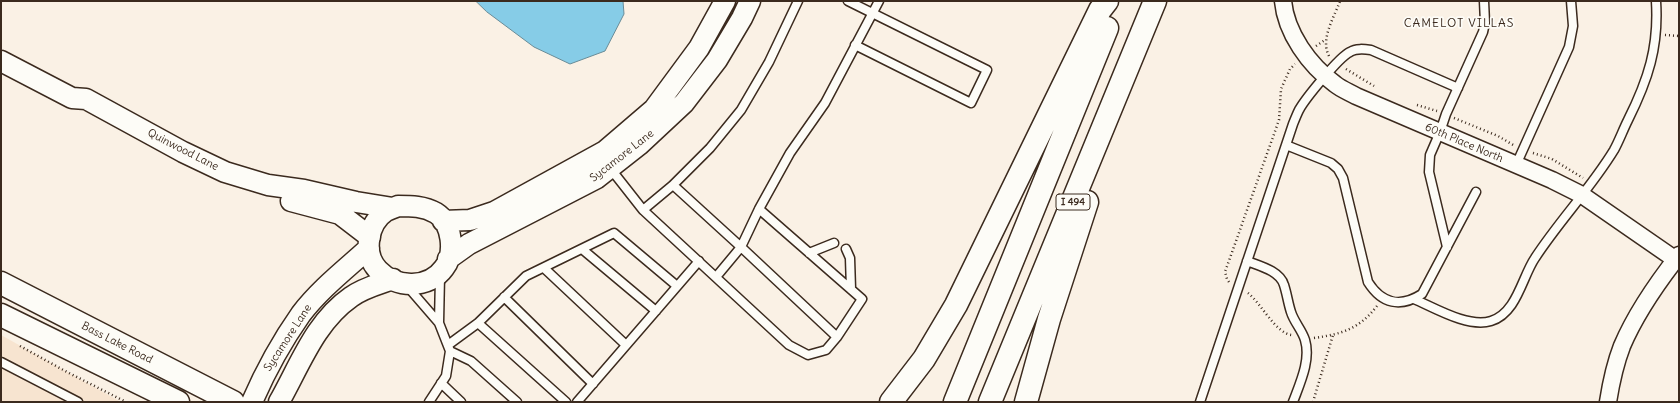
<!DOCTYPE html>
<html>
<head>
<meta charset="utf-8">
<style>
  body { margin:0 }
  #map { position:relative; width:1680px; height:403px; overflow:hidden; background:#faf1e5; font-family:Delius,sans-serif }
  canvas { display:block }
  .frame { position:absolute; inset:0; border:2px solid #3b2a1e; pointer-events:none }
</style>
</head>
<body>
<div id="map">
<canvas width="1680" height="403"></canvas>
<div class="frame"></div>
</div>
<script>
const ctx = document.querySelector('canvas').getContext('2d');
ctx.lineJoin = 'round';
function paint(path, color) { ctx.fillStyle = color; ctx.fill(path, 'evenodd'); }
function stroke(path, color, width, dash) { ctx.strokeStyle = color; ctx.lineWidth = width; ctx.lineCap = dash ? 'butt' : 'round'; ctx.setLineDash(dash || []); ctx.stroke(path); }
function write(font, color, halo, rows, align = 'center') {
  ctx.font = font + ' Delius,sans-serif'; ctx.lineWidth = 3.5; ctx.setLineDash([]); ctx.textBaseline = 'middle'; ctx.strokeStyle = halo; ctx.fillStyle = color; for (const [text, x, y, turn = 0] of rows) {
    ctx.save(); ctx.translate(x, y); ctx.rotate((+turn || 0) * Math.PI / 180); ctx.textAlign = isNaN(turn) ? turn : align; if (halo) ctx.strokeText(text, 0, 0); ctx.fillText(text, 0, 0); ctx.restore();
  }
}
const built = new Path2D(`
  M1 335 121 402H1Z`);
const water = new Path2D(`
  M476 1H623L624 14 605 51 570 64 534 47 487 12Z`);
const path = new Path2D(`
  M1665 35 1679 36
  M1316 46 1325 40
  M1329 56C1320 39 1334 18 1340 1
  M1346 69 1374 86
  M1417 105 1437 111
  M1454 118 1498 136 1515 146
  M1533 153 1552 159 1583 178
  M1229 282 1227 279 1225 272 1279 120 1281 89 1290 69 1295 64
  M1248 293C1261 303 1276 334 1292 335
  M1314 338C1342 334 1359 329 1377 306
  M20 346 67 372 126 402
  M1313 402 1333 335`);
const service = new Path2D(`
  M848 1 987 70 971 103 855 45
  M1286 145 1331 163 1338 169 1343 178 1368 282C1382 304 1400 308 1422 294L1476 192
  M1516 165 1569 47 1573 26 1571 1
  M610 168 643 210 673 185 741 247 759 209 790 153 825 103 879 1
  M673 185 710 148 741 110 769 62 798 1
  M643 210 789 345 808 355 826 350 837 337
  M1447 247 1429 172 1430 155 1440 132 1446 114 1483 32 1485 23 1484 1
  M582 249 656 311
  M846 249 850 258 851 289
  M809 253 834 243
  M1247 261C1260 266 1280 271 1284 285 1287 294 1288 303 1291 312 1294 322 1302 330 1305 340 1311 360 1300 383 1293 402
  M544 268 626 345
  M716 277 741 247 837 337 862 299 759 209
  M407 286 439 323 450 351 446 376 429 402
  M504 297 593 384
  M1414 299C1435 308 1468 328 1491 321 1517 313 1522 277 1535 258 1559 221 1591 188 1614 150 1619 141 1623 130 1628 120 1648 80 1659 47 1656 1
  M439 323 440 276
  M478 323 526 276 614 233 677 286
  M448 345 478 323 566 402
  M450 351 471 361 517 402
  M1 362 78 402
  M441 383 461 402
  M577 402 699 261
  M1200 402 1293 124C1295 119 1297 114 1299 110 1305 99 1339 57 1350 52 1356 48 1364 49 1371 50L1458 88`);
const minor = new Path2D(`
  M1283 1C1286 33 1309 65 1335 84 1341 89 1349 92 1356 96L1552 180 1582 195 1676 260
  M1608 402C1611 383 1615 364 1622 346 1636 313 1657 283 1679 255`);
const tertiary = new Path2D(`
  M1 61 72 98 86 99 183 152 225 172 268 185 304 190 356 202 393 208
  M291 201 340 214 370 237
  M398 206C411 206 424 206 436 213 452 223 456 253 444 268 429 289 396 289 378 270 362 253 368 223 386 211 390 209 394 208 398 206Z
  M443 221 470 220 494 212 605 151 654 109 699 48 725 1
  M448 259 469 244 597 178 639 145 684 103 717 60 742 18 750 1
  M252 402C265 372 282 341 301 314 320 289 346 269 369 248
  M279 402C300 365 315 322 351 297 363 288 379 284 393 279`);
const secondary = new Path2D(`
  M1 283 233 402
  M1 315 178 402`);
const motorway = new Path2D(`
  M891 402 924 359 956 305 1100 10 1107 1
  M955 402 1107 28
  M990 402 1155 1
  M1026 402 1049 319 1087 202`);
const shields = [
  [1073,202,34]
];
const shieldNames = [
  ["I 494",1073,202]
];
const streetNames = [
  ["60th Place North",1464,143,23],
  ["Quinwood Lane",183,150,27],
  ["Sycamore Lane",622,156,-38],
  ["Sycamore Lane",288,338,-57],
  ["Bass Lake Road",117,343,27]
];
const neighbourhoodNames = [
  ["CAMELOT VILLAS",1459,24]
];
paint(built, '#f7e4d0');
paint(water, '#86cce7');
stroke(water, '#688b97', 1);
stroke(service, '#3b2a1e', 11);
stroke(minor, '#3b2a1e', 19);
stroke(tertiary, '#3b2a1e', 23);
stroke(secondary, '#3b2a1e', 25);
stroke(motorway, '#3b2a1e', 25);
stroke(path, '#3b2a1e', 2.5, [1, 3]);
stroke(service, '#fdfcf7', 8);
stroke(minor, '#fdfcf7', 16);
stroke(tertiary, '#fdfcf7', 20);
stroke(secondary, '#fdfcf7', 22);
stroke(motorway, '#fdfcf7', 22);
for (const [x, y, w] of shields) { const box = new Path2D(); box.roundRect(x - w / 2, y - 8, w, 16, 3); ctx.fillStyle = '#fdfcf7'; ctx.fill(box); stroke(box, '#3b2a1e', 1); }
write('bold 10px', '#3b2a1e', null, shieldNames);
write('11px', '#3b2a1e', '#fdfcf7', streetNames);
ctx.letterSpacing = '1px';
write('12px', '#3b2a1e', '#fdfcf7', neighbourhoodNames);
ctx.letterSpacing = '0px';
</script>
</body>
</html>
